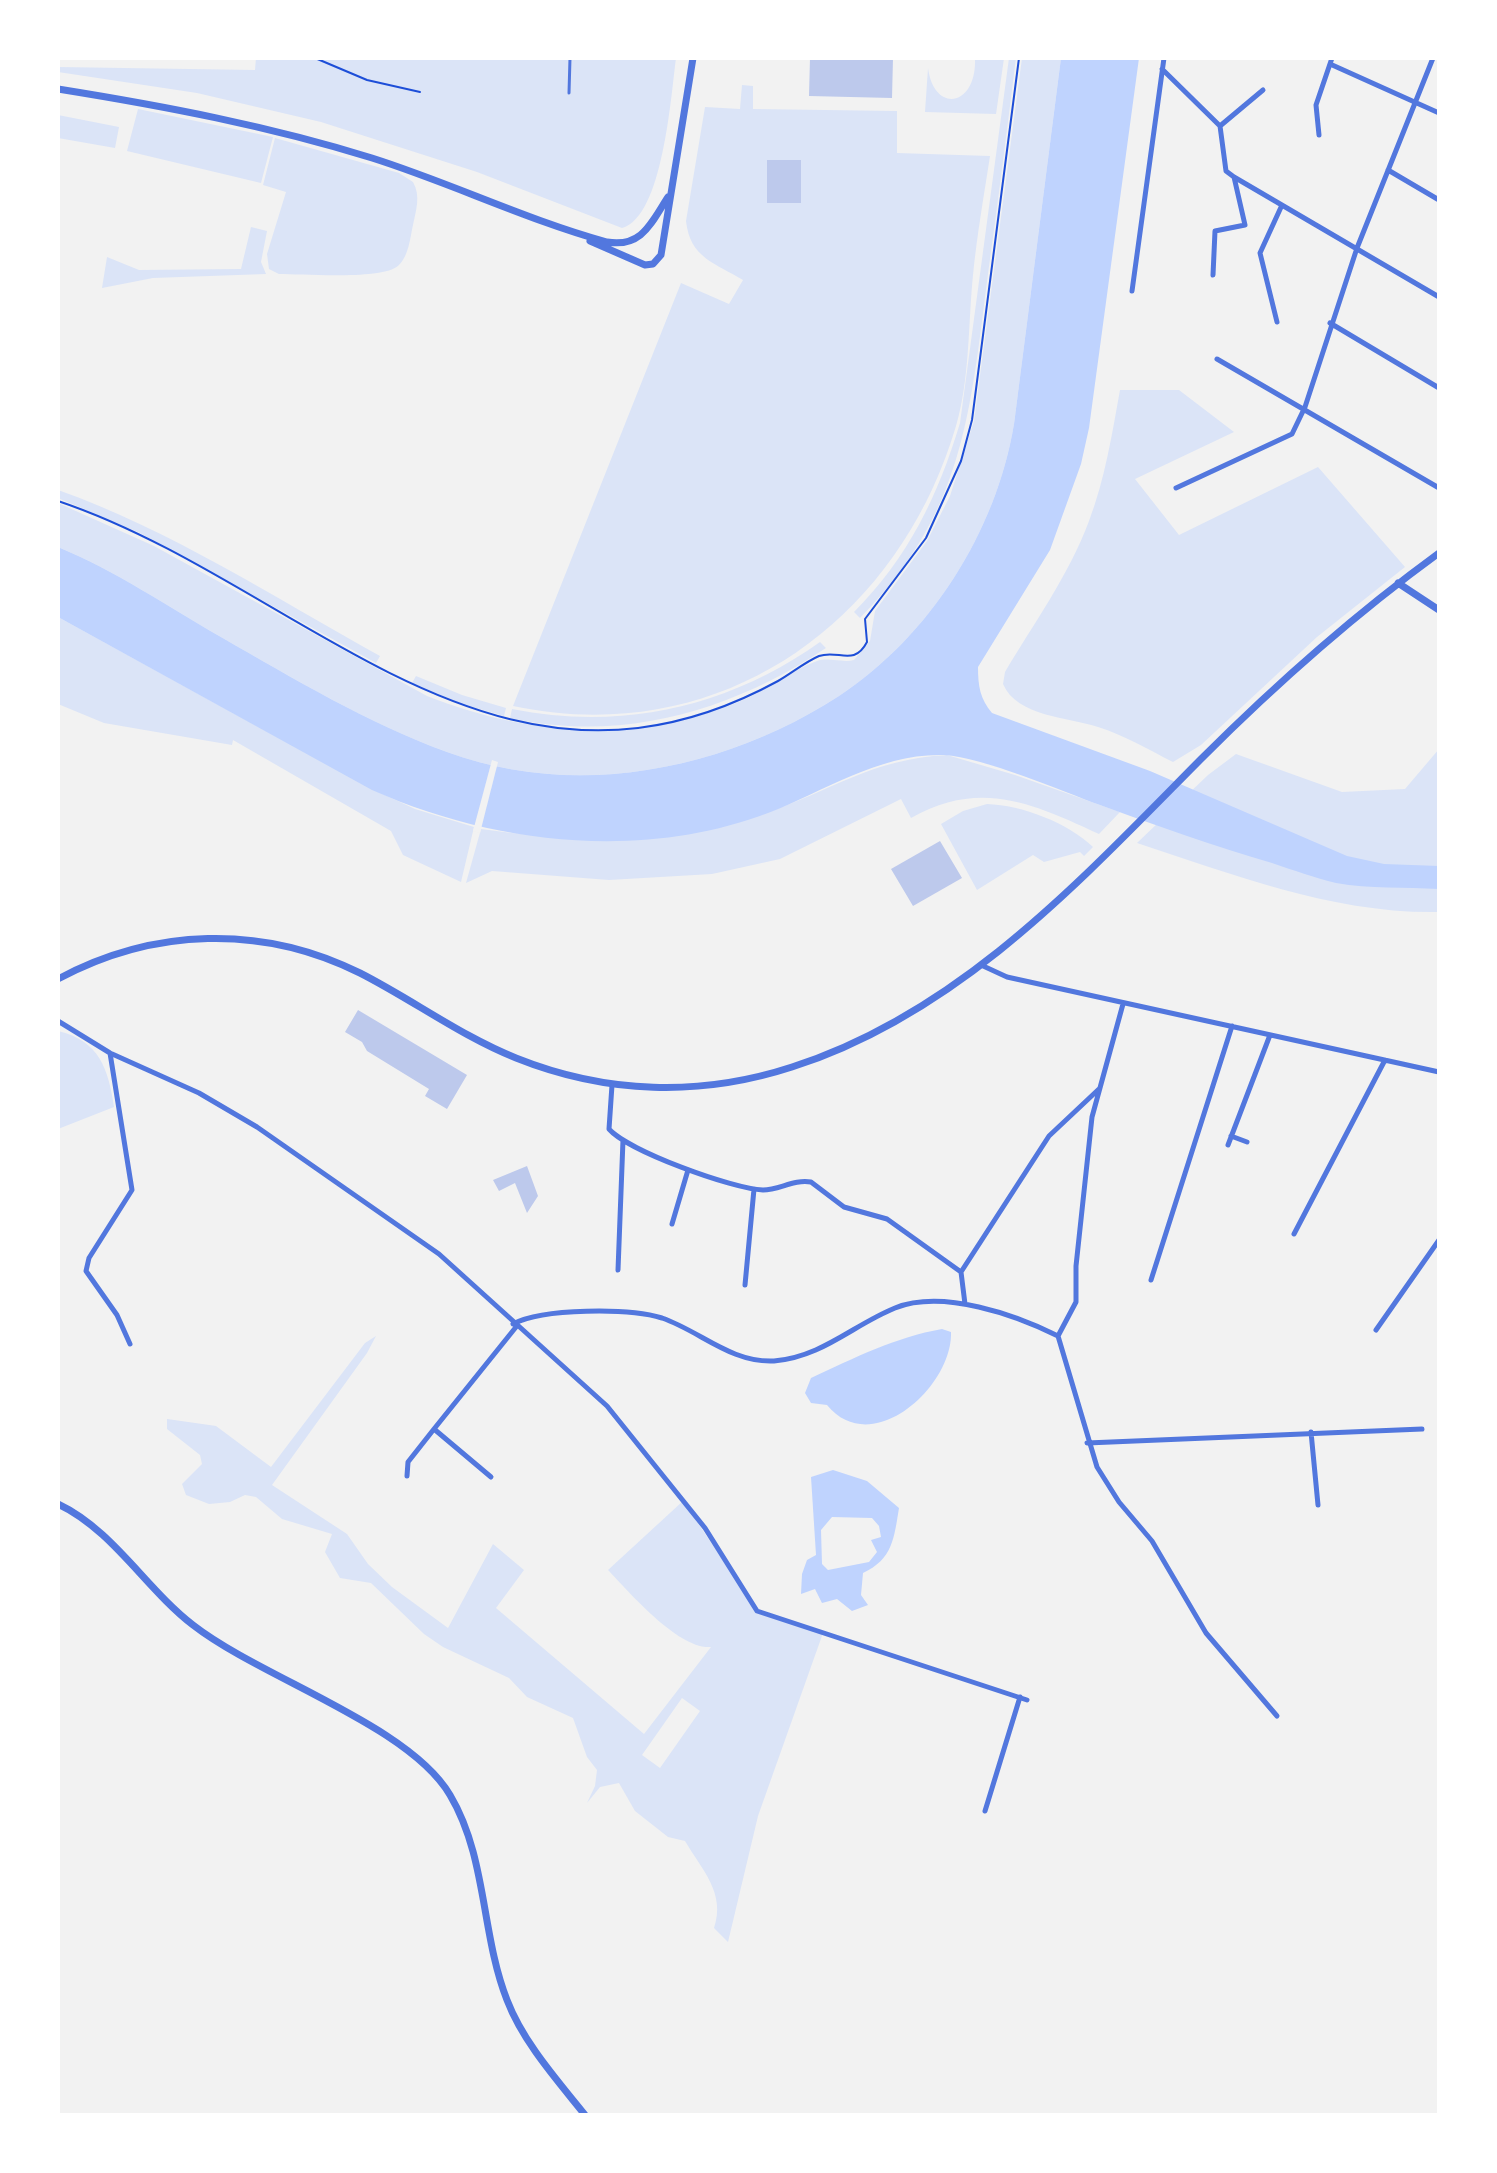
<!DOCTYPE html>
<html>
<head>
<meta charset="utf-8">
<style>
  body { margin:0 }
  #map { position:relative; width:1497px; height:2173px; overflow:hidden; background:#f2f2f2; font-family:"PT Serif",serif }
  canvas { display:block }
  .frame { position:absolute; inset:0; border:60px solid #fff; pointer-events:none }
</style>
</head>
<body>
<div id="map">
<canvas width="1497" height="2173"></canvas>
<div class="frame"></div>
</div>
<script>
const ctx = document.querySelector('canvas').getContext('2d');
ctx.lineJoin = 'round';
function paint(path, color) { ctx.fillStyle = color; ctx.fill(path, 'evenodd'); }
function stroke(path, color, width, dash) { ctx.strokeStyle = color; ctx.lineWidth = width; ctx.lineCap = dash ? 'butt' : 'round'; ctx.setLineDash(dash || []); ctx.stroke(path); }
const green = new Path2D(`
  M256 58H676C671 95 663 217 622 228L477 172 321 122 197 93 58 72V67L255 70Z
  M975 58H1004L996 114 925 112 928 68C934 114 977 107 975 58Z
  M1009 58H1016C1007 130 998 202 988 274 970 413 964 513 860 618L854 612C908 558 938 496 960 423Z
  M1022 58H1061L1014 424C996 532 930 636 839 696 725 770 576 800 447 752 368 723 294 679 221 637 167 606 116 571 58 547V503L154 546 427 696C529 736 633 744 736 703 764 692 789 671 817 661 829 657 842 663 854 660L870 641 875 611 927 541 950 496 974 421Z
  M742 85 753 86V109L897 111V153L990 156C984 195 977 235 973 275 968 325 970 378 956 426 898 623 720 750 513 706L681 283 729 304 743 280C715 263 690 258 686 221L705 107 740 109Z
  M138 109 273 137 261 183 127 151Z
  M58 115 119 127 115 148 58 138Z
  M275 138 399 173 413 182C421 196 416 210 413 225 410 238 409 256 398 266 381 280 303 274 279 274L269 269 267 254 286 192 263 185Z
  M251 227 267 231 261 262 266 274 153 278 102 288 107 257 139 270 241 269Z
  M1120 390H1179L1234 432 1135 479 1179 535 1318 467 1405 567 1317 637 1201 745 1173 762C1149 750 1124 735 1098 727 1069 717 1017 717 1003 684L1005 672C1034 623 1069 575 1089 521 1105 479 1112 434 1120 390Z
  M58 490C171 530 275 598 380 656L376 663 140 533 58 498Z
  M58 617 372 789 415 809 474 827 461 882 403 855 391 831 233 740 232 745 104 723 58 704Z
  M820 642 826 648C732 711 622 743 510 718L512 709C622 731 729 707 820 642Z
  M416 676 462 695 506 708 504 716 459 703 412 683Z
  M1439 749V912C1334 914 1235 875 1137 843L1208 775 1236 754 1342 792 1405 789Z
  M947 755 1015 775 1120 812 1099 834C1032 803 980 779 911 818L901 799 780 859 712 874 609 880 492 871 466 883 481 829C576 842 671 846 763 814 831 791 871 759 947 755Z
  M987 804C1022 805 1068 823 1093 847L1084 856 1080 852 1044 862 1033 855 977 890 941 824 963 811Z
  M58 1031C100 1041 108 1069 114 1107L58 1129Z
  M376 1336 367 1353 272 1485 347 1534 368 1564 392 1587 448 1628 493 1544 524 1570 496 1608 644 1734 711 1647C679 1650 629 1592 608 1570L683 1501 757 1611 823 1633 758 1816 728 1942 714 1928C726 1893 702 1870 685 1841L668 1837 635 1811 619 1783 600 1787 587 1803 595 1786 597 1770 587 1757 573 1718 527 1697 509 1678 443 1647 424 1634 371 1583 340 1578 325 1552 332 1534 282 1519 256 1497 245 1495 230 1502 209 1504 186 1495 182 1484 202 1464 200 1455 167 1429V1419L216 1426 271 1467 365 1343ZM682 1698 700 1711 660 1768 642 1755Z`);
const water = new Path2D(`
  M1061 58H1139L1089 428 1081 464 1050 550 978 667C978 686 980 699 992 713L1150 771 1347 856 1384 864 1439 866V889C1405 887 1370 889 1336 883 1315 878 1293 870 1272 863 1214 846 1157 826 1100 805 1061 791 983 757 944 755 880 753 825 791 768 813 641 861 493 844 372 790L58 617V547C116 571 167 606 221 637 294 679 368 723 447 752 576 800 725 770 839 696 930 636 996 532 1014 424Z
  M942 1329 951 1332C953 1386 872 1460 827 1405L811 1403 805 1393 811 1378C854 1358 896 1337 942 1329Z
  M833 1470 867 1481 899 1508C894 1538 893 1559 863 1573L861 1595 868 1605 852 1611 837 1599 822 1603 815 1589 801 1594 802 1574 807 1560 816 1555 811 1477ZM832 1517 872 1518 879 1526 881 1537 871 1540 877 1552 869 1562 828 1570 822 1564 821 1530Z`);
const pier = new Path2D(`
  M492 760 498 762 480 833 473 831Z`);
const building = new Path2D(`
  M810 58H893L892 98 809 96Z
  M767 160H801V203H767Z
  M940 841 962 878 913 906 891 869Z
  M358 1010 467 1075 447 1109 425 1096 429 1089 367 1051 362 1042 345 1032Z
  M527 1166 538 1196 527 1213 515 1183 499 1191 493 1180Z`);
const path = new Path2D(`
  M315 58 367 80 420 92
  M58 501C305 584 495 836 778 681 792 673 805 662 819 656 838 649 854 667 867 642L865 619 926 538 961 461 972 420 1019 58`);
const service = new Path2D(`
  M569 93 570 58`);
const minor = new Path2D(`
  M1330 64 1439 113
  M1162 69 1220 126 1226 171 1234 177
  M1220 126 1263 90
  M1319 135 1316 105 1332 58
  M1388 170 1439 200
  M1213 275 1215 231 1245 225 1234 177 1439 297
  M1132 291 1164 58
  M1277 322 1260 253 1282 205
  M1330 323 1439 388
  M1217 359 1439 488
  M1176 488 1292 434 1305 407 1357 248 1433 58
  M981 965 1007 977 1439 1072
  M58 1021 110 1053 199 1093 257 1127 439 1254 607 1406 705 1528 757 1611 1027 1700
  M110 1053 132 1190 89 1258 86 1271 117 1315 130 1344
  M612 1085 609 1129C628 1151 733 1189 763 1190 779 1190 794 1179 811 1182L844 1207 887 1219 961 1272
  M1231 1136 1247 1142
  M1228 1145 1270 1035
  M672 1224 688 1170
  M1294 1234 1385 1060
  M618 1270 623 1140
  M1151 1280 1232 1026
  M745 1285 754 1189
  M965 1304 961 1272 1049 1136 1099 1089
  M513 1324C543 1308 629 1308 662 1318 700 1331 731 1363 774 1361 822 1357 853 1325 895 1308 943 1289 1016 1315 1058 1336L1097 1467 1119 1502 1152 1541 1206 1633 1277 1716
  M1376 1330 1439 1240
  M1058 1336 1076 1302V1266L1092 1117 1123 1004
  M1311 1432 1318 1505
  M1087 1443 1422 1429
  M407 1476 408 1462 434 1429
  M491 1477 434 1429 516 1327
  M985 1811 1020 1697`);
const tertiary = new Path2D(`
  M58 89C164 106 269 126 372 158 451 183 527 220 607 242 642 248 651 223 668 197
  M590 241 645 265 653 264 661 255 693 58
  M1398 583 1439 610
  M58 979C153 928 262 924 360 973 413 1000 461 1036 516 1058 606 1094 700 1097 792 1067 960 1013 1081 880 1201 759 1275 685 1354 615 1439 553
  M58 1504C113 1530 146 1589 193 1625 261 1678 409 1725 450 1795 487 1857 481 1934 507 2000 523 2042 557 2080 585 2115`);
paint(green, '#dbe4f7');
paint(water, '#bfd3fe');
paint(pier, '#f2f2f2');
paint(building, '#bdc9ec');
stroke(path, '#1d4ed8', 2);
stroke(service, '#5277de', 3);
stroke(minor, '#5277de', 5);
stroke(tertiary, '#5277de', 7);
</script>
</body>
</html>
